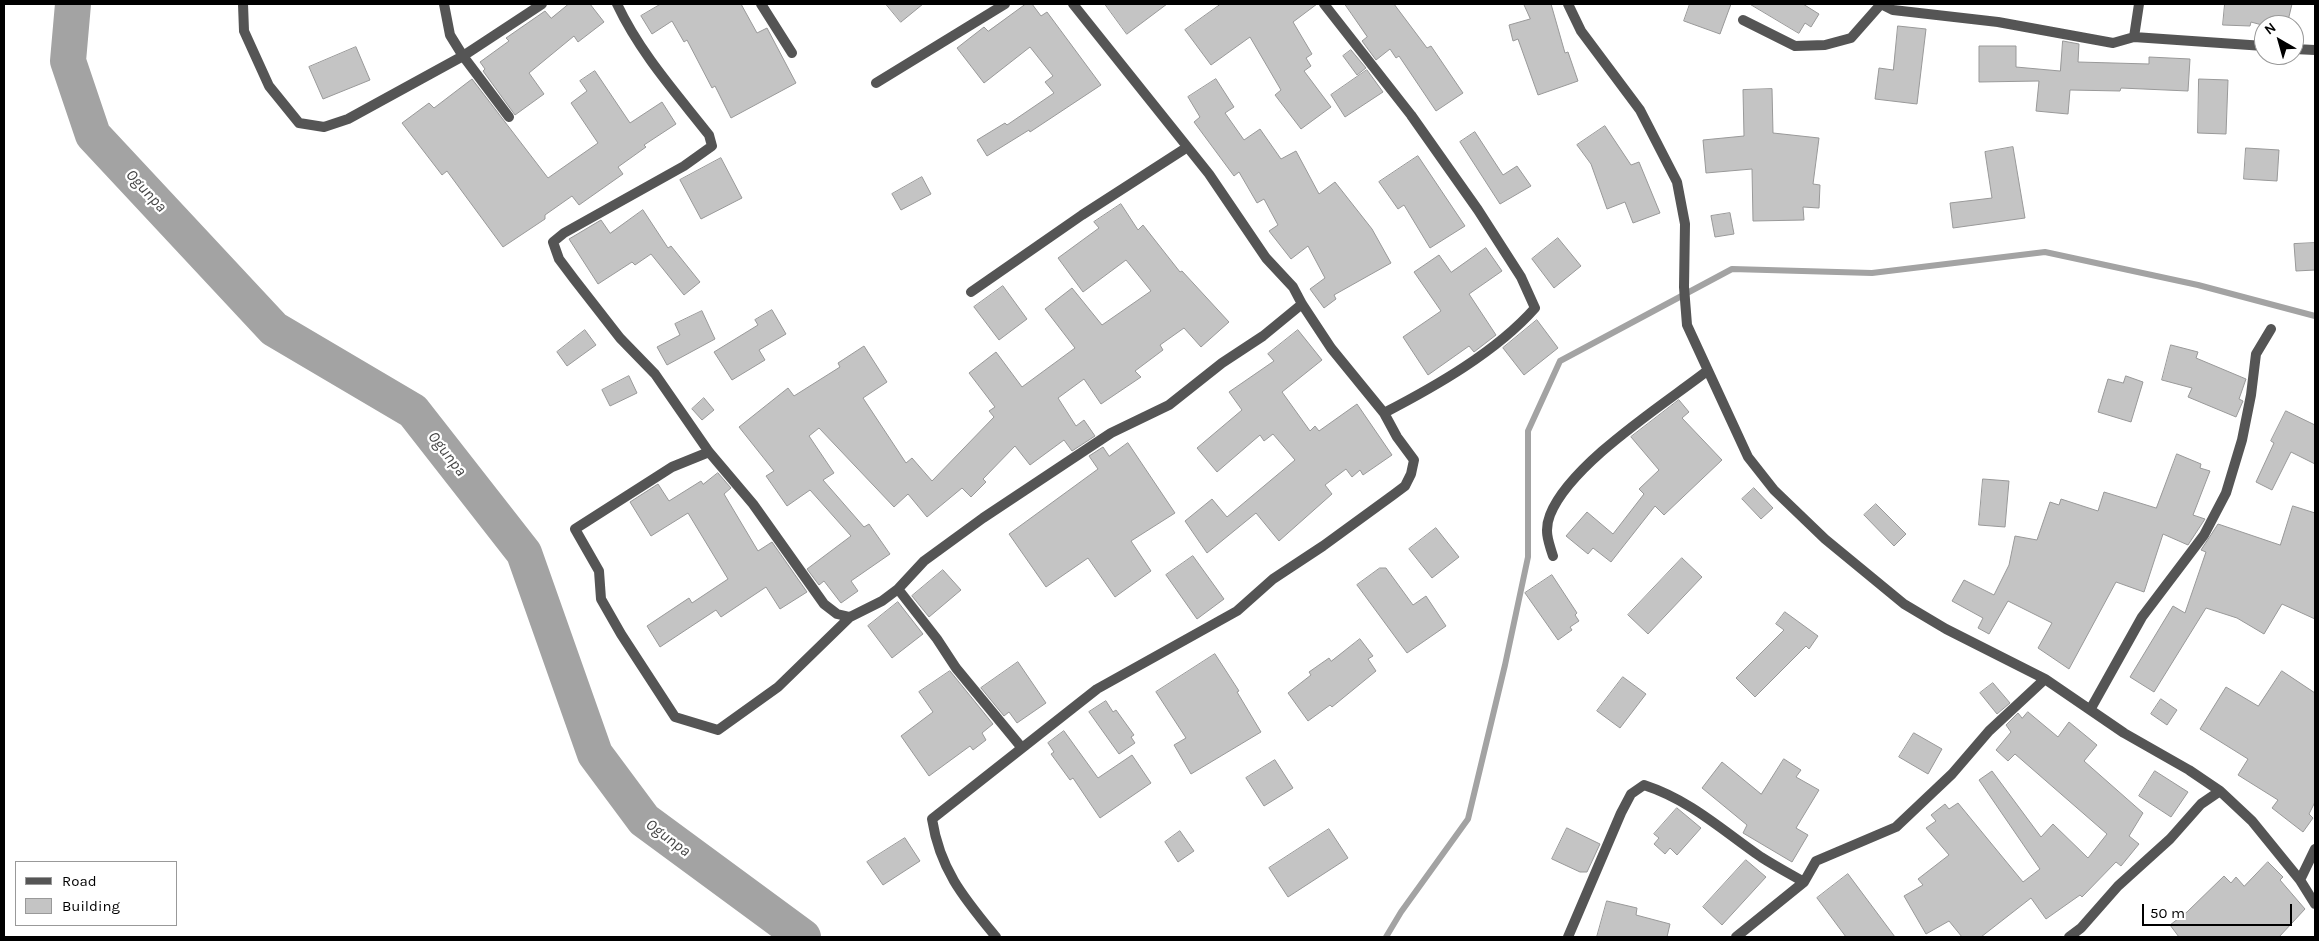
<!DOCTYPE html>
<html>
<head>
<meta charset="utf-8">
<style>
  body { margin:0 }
  #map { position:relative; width:2319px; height:941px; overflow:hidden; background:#fff; font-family:Karla,sans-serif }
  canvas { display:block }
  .frame { position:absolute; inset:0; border:5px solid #000; pointer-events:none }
  .legend { position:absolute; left:15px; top:861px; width:162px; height:65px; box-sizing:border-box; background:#fff; border:1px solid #999; margin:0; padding:6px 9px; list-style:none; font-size:15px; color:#000 }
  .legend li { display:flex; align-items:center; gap:10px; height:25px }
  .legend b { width:25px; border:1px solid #999 }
  .north { position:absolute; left:2254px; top:15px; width:50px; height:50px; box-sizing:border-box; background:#fff; border:1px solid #999; border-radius:50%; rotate:322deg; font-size:14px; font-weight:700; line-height:20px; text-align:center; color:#000 }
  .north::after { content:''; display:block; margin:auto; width:18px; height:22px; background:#000; clip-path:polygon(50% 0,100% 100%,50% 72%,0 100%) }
  .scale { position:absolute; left:2142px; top:904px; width:150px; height:22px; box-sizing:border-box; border:2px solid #000; border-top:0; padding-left:6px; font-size:15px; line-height:18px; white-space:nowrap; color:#000; -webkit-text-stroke:4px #fff; paint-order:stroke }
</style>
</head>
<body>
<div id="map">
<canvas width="2319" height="941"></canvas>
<div class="frame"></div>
<ul class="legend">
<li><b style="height:6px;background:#555"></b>Road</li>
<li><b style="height:14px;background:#c4c4c4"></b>Building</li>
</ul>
<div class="north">N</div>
<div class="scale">50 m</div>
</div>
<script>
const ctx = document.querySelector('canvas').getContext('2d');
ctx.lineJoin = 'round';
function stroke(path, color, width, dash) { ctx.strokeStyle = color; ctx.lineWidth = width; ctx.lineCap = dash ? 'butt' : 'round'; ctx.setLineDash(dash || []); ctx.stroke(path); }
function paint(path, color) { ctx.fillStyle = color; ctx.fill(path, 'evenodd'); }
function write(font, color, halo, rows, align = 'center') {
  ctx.font = font + ' Karla,sans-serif'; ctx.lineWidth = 4.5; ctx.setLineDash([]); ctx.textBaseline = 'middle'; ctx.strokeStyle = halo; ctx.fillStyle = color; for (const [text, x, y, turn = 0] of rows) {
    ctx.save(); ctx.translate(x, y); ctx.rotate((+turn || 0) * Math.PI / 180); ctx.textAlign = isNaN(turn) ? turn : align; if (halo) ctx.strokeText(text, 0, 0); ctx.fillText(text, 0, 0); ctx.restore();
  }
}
const stream = new Path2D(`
  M1386 937 1401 912 1468 819 1505 665 1528 557V431L1560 361 1732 269 1872 273 2045 252 2198 285 2315 316`);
const river = new Path2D(`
  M73 4 68 61 93 135 274 329 413 411 524 553 595 754 644 820 803 937`);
const building = new Path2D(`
  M569 4H590L604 22 578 42 574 36 529 73 544 94 515 115 483 71 485 69 480 62 509 41 506 38 545 11 551 18Z
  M661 4H741L757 33 767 28 796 83 731 118 715 86 712 88 687 40 684 42 672 21 652 34 641 16Z
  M886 4H923L901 22Z
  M1026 4H1032L1041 16 1047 12 1101 85 1030 132 1029 130 987 156 977 140 1005 123 1007 125 1054 93 1045 82 1053 76 1030 47 984 83 957 48 984 27 988 31Z
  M1105 4H1167L1127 34Z
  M1221 4H1317L1293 22 1312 54 1306 58 1311 66 1304 71 1331 107 1301 129 1275 95 1281 90 1250 37 1211 65 1185 30Z
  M1345 4H1394L1427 48 1431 46 1463 93 1436 111 1399 56 1396 58 1390 49 1376 60 1362 41 1367 37Z
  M1524 4H1551L1565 53 1568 52 1578 81 1538 95 1518 39 1513 41 1509 25 1530 19Z
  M1690 4H1731L1720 34 1684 21Z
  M1750 4H1803L1819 14 1811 27 1805 23 1799 33Z
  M2225 4H2292L2287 25H2262L2251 22 2250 26 2223 25Z
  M1898 26 1926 29 1917 104 1875 99 1879 68 1893 70Z
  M2063 41 2079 44 2078 62 2149 64V57L2190 59 2188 91 2121 88 2120 91 2070 90 2068 114 2036 111 2039 81 1979 82V46H2016V67L2060 71Z
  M356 47 370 80 323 99 309 67Z
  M1351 50 1366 68 1357 75 1343 56Z
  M1367 70 1383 92 1345 117 1331 95Z
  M595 71 630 123 662 102 676 124 644 145 646 147 618 167 623 174 579 205 572 196 545 215V219L503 247 447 171 442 175 402 123 429 103 434 108 472 79 548 178 598 143 571 103 587 91 580 81Z
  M1216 79 1234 107 1225 113 1244 140 1260 129 1281 159 1296 151 1319 194 1335 182 1372 229 1391 263 1334 295 1336 299 1324 308 1310 289 1325 278 1308 246 1291 259 1269 231 1278 225 1264 199 1257 203 1239 172 1234 176 1194 122 1200 117 1188 97Z
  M2199 79 2228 80 2226 134 2198 133Z
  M1772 89 1773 133 1819 138 1813 184 1820 185 1819 208 1803 207 1804 220 1753 221 1752 169 1706 173 1703 140 1744 136 1743 90Z
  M1605 126 1631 165 1639 162 1660 213 1633 223 1625 202 1607 209 1591 164 1577 145Z
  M1475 132 1503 175 1517 166 1531 186 1500 204 1460 142Z
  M2013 147 2025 218 1953 228 1950 203 1992 198 1985 152Z
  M2246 148 2279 150 2277 181 2244 179Z
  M1418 156 1465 226 1430 248 1404 205 1398 209 1379 182Z
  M721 158 742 198 701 219 680 180Z
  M922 177 931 194 901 210 892 194Z
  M1121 204 1138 230 1143 225 1180 272 1182 271 1229 322 1201 347 1184 328 1160 345 1163 350 1135 371 1141 377 1101 404 1084 379 1058 398 1076 426 1084 420 1095 436 1072 451 1064 440 1030 465 1015 446 983 479 986 482 971 497 962 488 927 517 908 494 894 507 819 428 809 436 834 473 823 480 864 527 869 524 890 554 851 581 858 591 841 603 824 581 819 585 807 569 851 536 810 490 787 506 766 476 774 471 739 427 788 388 794 396 840 367 838 363 864 346 887 382 863 398 906 463 912 458 932 481 994 417 989 411 995 407 969 373 996 352 1022 387 1075 348 1045 309 1072 288 1102 325 1151 291 1126 260 1083 292 1058 258 1099 228 1094 222Z
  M643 210 668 248 671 246 700 282 684 295 651 254 635 265 632 262 598 284 569 239 601 220 610 233Z
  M1730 213 1734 234 1715 237 1711 216Z
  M1558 238 1581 266 1554 288 1532 259Z
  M2315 243V270L2296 271 2294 244Z
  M1486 248 1502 271 1469 294 1496 335 1474 352 1469 346 1428 375 1403 337 1441 311 1414 272 1439 255 1451 272Z
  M1003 286 1027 319 999 340 974 307Z
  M772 310 786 334 759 350 765 360 732 380 714 352 758 325 755 320Z
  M702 311 715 339 667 365 657 347 680 335 675 324Z
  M1537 320 1558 348 1524 375 1503 348Z
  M585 330 596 345 567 366 557 352Z
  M1298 330 1322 360 1282 392 1310 431 1315 426 1319 431 1357 404 1392 455 1363 475 1360 470 1352 477 1346 469 1325 485 1332 494 1279 541 1256 513 1207 553 1185 521 1212 499 1227 517 1295 460 1273 434 1264 441 1260 435 1217 472 1197 448 1242 410 1229 392 1274 361 1268 354Z
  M2171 345 2198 352 2196 358 2246 379 2239 399 2243 401 2236 417 2188 397 2192 388 2162 380Z
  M629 376 637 393 610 406 602 390Z
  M2126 376 2143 382 2131 422 2098 412 2108 379 2123 383Z
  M704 398 714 410 702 420 692 409Z
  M1679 400 1689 412 1682 418 1722 460 1664 515 1655 506 1611 562 1593 548 1588 554 1566 536 1587 512 1613 534 1644 494 1639 489 1659 470 1631 437Z
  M2286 411 2315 425V464L2291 452 2272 490 2256 482 2274 443 2271 441Z
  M1128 443 1175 513 1131 541 1151 571 1115 597 1088 558 1046 587 1009 534 1098 469 1089 456 1103 447 1109 456Z
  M2177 454 2201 464 2200 468 2210 471 2193 515 2205 519 2188 545 2163 534 2144 592 2116 582 2069 669 2038 648 2052 623 2008 601 1989 634 1978 628 1983 618 1952 601 1964 580 1994 595 2009 565 2015 536 2037 540 2050 502 2059 505 2061 499 2098 511 2104 492 2156 508Z
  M718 473 731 488 724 494 758 551 772 542 807 592 780 609 766 587 721 617 716 610 660 647 647 626 689 598 692 603 728 579 688 513 651 536 630 502 658 484 669 501 701 481 703 484Z
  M1983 479 2009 481 2005 527 1979 525Z
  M1754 488 1773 508 1761 519 1742 499Z
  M1876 504 1906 534 1894 546 1864 515Z
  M2293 506 2315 513V619L2282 604 2264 634 2237 618 2206 608 2154 692 2130 677 2173 606 2185 613 2206 552 2201 550 2218 524 2280 545Z
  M1436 528 1459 557 1432 578 1409 549Z
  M1193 556 1224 599 1197 619 1166 575Z
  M1682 558 1702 577 1648 634 1628 615Z
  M1380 568H1386L1413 605 1426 596 1446 626 1407 653 1357 585Z
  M943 570 961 590 929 617 912 596Z
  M1552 575 1577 613 1575 615 1579 621 1570 627 1572 630 1558 640 1525 593Z
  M898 602 923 634 892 658 868 626Z
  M1785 612 1818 636 1809 649 1806 646 1755 697 1736 678 1784 630 1776 624Z
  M1360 639 1373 656 1368 659 1376 671 1332 707 1330 705 1308 721 1288 693 1311 675 1309 672 1329 658 1331 661Z
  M1215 654 1239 691 1237 692 1261 732 1191 774 1174 745 1186 738 1156 692Z
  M1018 662 1046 703 1017 723 1009 712 1004 716 981 688Z
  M950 671 993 724 982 733 986 740 973 750 970 746 929 776 901 736 933 712 919 692Z
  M2282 671 2315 693V802L2309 814 2313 818 2303 832 2272 808 2278 800 2238 775 2248 759 2200 729 2226 687 2258 706Z
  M1623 677 1646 694 1620 728 1597 711Z
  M1993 683 2010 703 1997 714 1980 693Z
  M2161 699 2177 710 2167 725 2151 714Z
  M1106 701 1113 712 1116 710 1134 735 1131 737 1135 743 1119 754 1089 712Z
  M2028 712 2058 737 2069 722 2097 745 2084 761 2143 813 2129 836 2139 844 2121 866 2116 862 2082 897 2080 895 2046 919 2031 898 1981 937H1962L1949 921 1926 934 1904 896 1923 885 1918 879 1949 855 1926 828 1936 821 1931 815 1945 804 1949 809 1958 803 2023 882 2040 869 1979 780 1992 771 2041 837 2053 824 2088 858 2107 834 2015 754 2008 761 1996 750 2011 732 2006 725 2018 713 2022 718Z
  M1064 731 1098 778 1132 755 1151 783 1100 818 1073 778 1070 780 1051 754 1054 752 1048 743Z
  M1914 733 1942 749 1928 774 1899 757Z
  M1784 759 1801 770 1796 777 1819 790 1796 828 1808 835 1792 862 1743 833 1747 825 1702 788 1722 762 1761 794Z
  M1275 760 1293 788 1264 806 1246 778Z
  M2155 771 2188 792 2171 817 2139 796Z
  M1677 808 1701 828 1677 855 1670 848 1665 854 1654 844 1659 838 1654 834Z
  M1567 828 1600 844 1587 872H1580L1552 859Z
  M1329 829 1348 858 1288 897 1269 868Z
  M1180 831 1194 851 1178 862 1165 842Z
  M905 838 920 861 883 885 867 862Z
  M1746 860 1766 877 1722 925 1703 907Z
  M2268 862 2283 877 2280 880 2305 909 2279 937H2179L2170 925 2187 912 2224 876 2231 883 2236 877 2244 886Z
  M1848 874 1895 937H1846L1817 898Z
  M1607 901 1637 908 1636 915 1670 924 1667 937H1597Z`);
const street = new Path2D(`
  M243 4 244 31 269 86 299 123 324 127 348 119 463 56 509 117
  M444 4 450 35 463 56 542 4
  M617 4C640 53 676 93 709 135L712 146 684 166 564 233 553 242 559 259 574 279 620 338 655 374 709 452 753 504 824 604 837 614 850 617
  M761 4 792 53
  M1324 4 1411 115 1478 210 1521 277 1535 308C1496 352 1436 386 1384 413
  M1568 4 1581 31 1640 110 1677 182 1685 224 1684 287 1687 325 1748 457 1774 490 1825 539 1904 604 1946 629 2045 679 2124 733 2189 770 2220 791 2252 821 2300 880 2315 904
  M1743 20 1795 46 1825 45 1851 38 1881 4 1893 10 1998 22 2113 43 2134 37 2139 4
  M2134 37 2264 46
  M2294 49 2315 50
  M876 83 1005 4
  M971 292 1082 215 1186 148
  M709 452 672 467 575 529 599 571 601 599 621 634 675 717 718 730 778 687 850 617 882 601 898 589 924 561 983 518 1111 433 1169 405 1222 363 1263 336 1302 304
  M1553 556C1548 541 1544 530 1550 515 1570 464 1663 405 1707 371
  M898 589 937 639 956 668 1022 748 1017 752
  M2090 710 2142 617 2204 535 2226 493 2242 440 2251 395 2256 354 2271 329
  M2300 880 2315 849
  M996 937C964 898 940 870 932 819L1097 689 1237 611 1273 579 1323 546 1393 495 1405 486 1411 474 1414 460 1397 437 1384 413 1331 348 1302 304 1293 287 1266 258 1209 174 1073 4
  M1568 937 1621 813 1631 794 1644 785C1690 800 1722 830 1761 857 1775 866 1790 874 1804 882
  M1736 937 1804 882 1816 861 1896 827 1952 774 1989 731 2045 679
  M2069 937 2081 928 2118 886 2170 839 2201 804 2220 791`);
const waterNames = [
  ["Ogunpa",146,191,47],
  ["Ogunpa",447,454,52],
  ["Ogunpa",668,838,37]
];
stroke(stream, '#a3a3a3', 6);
stroke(river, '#a3a3a3', 36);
paint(building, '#c4c4c4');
stroke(building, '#999', 1);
stroke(street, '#555', 10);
write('italic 16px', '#444', '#fff', waterNames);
</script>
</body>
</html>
